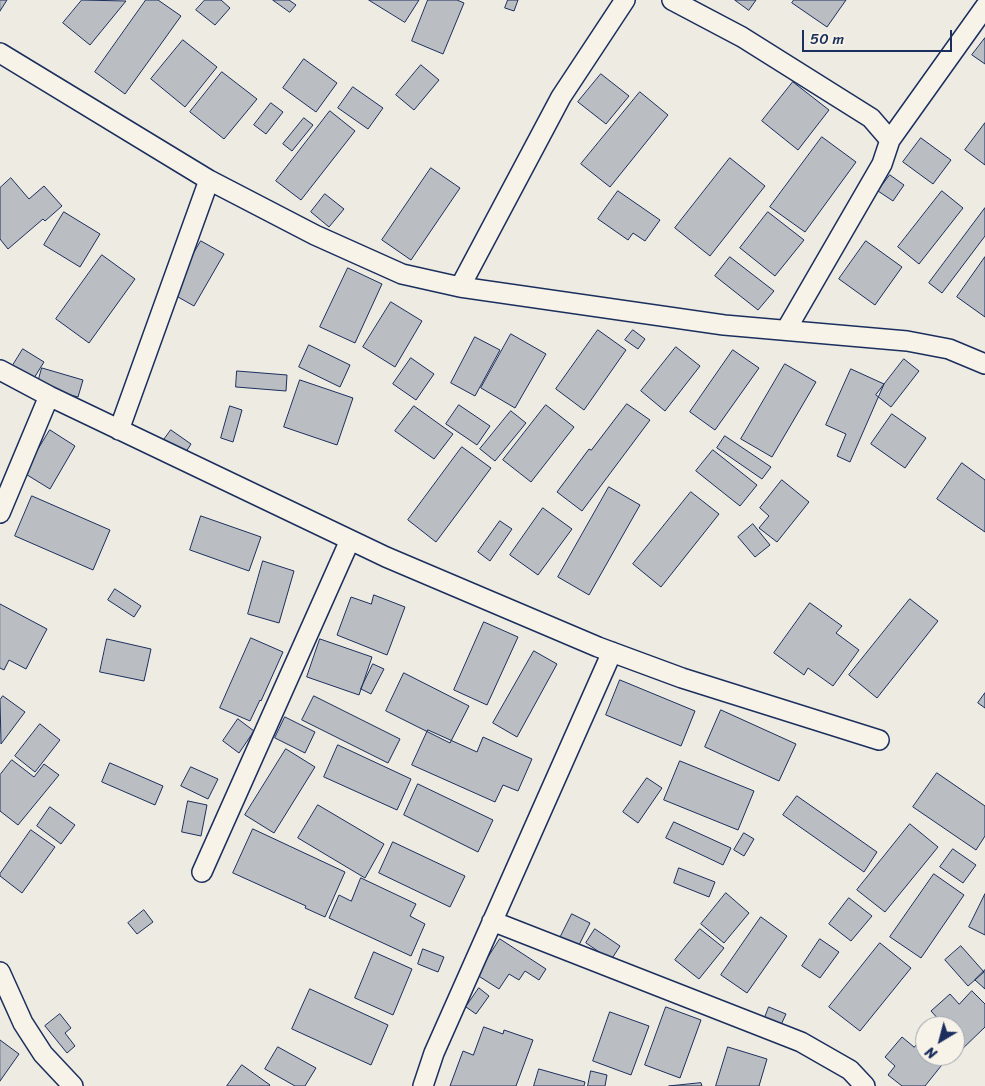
<!DOCTYPE html>
<html>
<head>
<meta charset="utf-8">
<style>
  body { margin:0 }
  #map { position:relative; width:985px; height:1086px; overflow:hidden; background:#eeebe2; font-family:Sriracha,sans-serif }
  canvas { display:block }
  .north { position:absolute; left:915px; top:1016px; width:50px; height:50px; box-sizing:border-box; background:#f7f3e8; border:1px solid #9fa5b1; border-radius:50%; rotate:217deg; font-size:14px; font-weight:700; line-height:20px; text-align:center; color:#1b2f5e }
  .north::after { content:''; display:block; margin:auto; width:18px; height:22px; background:#1b2f5e; clip-path:polygon(50% 0,100% 100%,50% 72%,0 100%) }
  .scale { position:absolute; left:802px; top:30px; width:150px; height:22px; box-sizing:border-box; border:2px solid #1b2f5e; border-top:0; padding-left:6px; font-size:15px; line-height:18px; white-space:nowrap; color:#1b2f5e; -webkit-text-stroke:4px #f7f3e8; paint-order:stroke }
</style>
</head>
<body>
<div id="map">
<canvas width="985" height="1086"></canvas>
<div class="north">N</div>
<div class="scale">50 m</div>
</div>
<script>
const ctx = document.querySelector('canvas').getContext('2d');
ctx.lineJoin = 'round';
function paint(path, color) { ctx.fillStyle = color; ctx.fill(path, 'evenodd'); }
function stroke(path, color, width, dash) { ctx.strokeStyle = color; ctx.lineWidth = width; ctx.lineCap = dash ? 'butt' : 'round'; ctx.setLineDash(dash || []); ctx.stroke(path); }
const building = new Path2D(`
  M0 0H7L0 11Z
  M82 0 126 1 90 45 63 23Z
  M146 0H158L181 16 125 94 95 72Z
  M205 0H221L230 8 215 25 196 10Z
  M273 0H289L296 5 290 12Z
  M369 0H419L405 22Z
  M428 0H457L464 3 443 54 412 41Z
  M508 0H518L514 11 505 8Z
  M735 0H756L749 10Z
  M794 0H846L827 27 792 3Z
  M985 38V64L972 55Z
  M183 40 217 67 185 107 151 79Z
  M304 59 337 83 316 112 283 88Z
  M421 65 439 80 414 110 396 95Z
  M222 72 257 99 224 139 190 112Z
  M601 74 629 96 606 124 578 102Z
  M793 82 829 110 798 150 762 121Z
  M353 87 383 108 368 129 338 108Z
  M640 92 668 115 610 187 581 164Z
  M271 103 283 112 266 134 254 125Z
  M330 111 355 131 301 200 276 181Z
  M304 118 313 125 292 151 283 144Z
  M985 123V165L965 150Z
  M822 137 856 162 805 232 770 207Z
  M921 138 951 160 933 184 903 162Z
  M730 158 765 186 710 256 675 228Z
  M431 168 460 188 411 260 382 240Z
  M890 175 904 185 893 201 878 191Z
  M11 178 29 199 44 186 62 206 45 221 43 219 8 249 0 239V188Z
  M618 191 660 220 645 241 633 233 628 240 598 219Z
  M942 191 963 208 919 264 898 247Z
  M325 194 344 209 329 227 311 212Z
  M985 208V236L942 293 929 283Z
  M64 212 100 234 80 267 44 245Z
  M768 212 804 240 775 276 740 248Z
  M201 241 224 254 194 306 171 293Z
  M866 241 902 267 875 305 839 279Z
  M102 255 135 279 89 343 56 319Z
  M730 257 774 291 758 310 715 276Z
  M985 257V317L957 297Z
  M348 268 382 284 355 343 320 327Z
  M391 302 422 321 395 367 363 347Z
  M598 330 626 350 584 410 556 389Z
  M633 330 645 339 638 349 625 340Z
  M511 334 546 354 515 408 481 388Z
  M475 337 500 350 475 396 451 383Z
  M309 345 350 365 340 387 299 367Z
  M676 347 700 366 665 411 641 391Z
  M23 349 44 362 31 383 10 370Z
  M733 350 759 368 715 430 690 412Z
  M411 358 434 374 416 400 393 384Z
  M904 359 919 371 891 407 876 395Z
  M785 364 816 382 772 457 741 439Z
  M42 368 83 380 78 397 37 386Z
  M851 369 884 384 850 462 837 456 846 434 826 425Z
  M237 371 287 375 286 391 236 387Z
  M300 380 353 398 337 445 284 427Z
  M627 404 650 420 582 511 557 492 589 449 591 450Z
  M459 405 490 426 477 445 446 424Z
  M546 405 574 427 531 482 503 460Z
  M230 406 242 410 233 442 221 438Z
  M414 406 453 434 434 459 395 431Z
  M511 411 526 423 495 461 480 449Z
  M892 414 926 438 905 468 871 444Z
  M50 430 75 446 50 489 24 473Z
  M171 430 191 444 184 455 163 441Z
  M725 436 771 467 762 479 717 448Z
  M462 447 491 468 436 542 408 520Z
  M713 450 757 485 740 506 696 471Z
  M962 463 985 480V532L937 499Z
  M782 480 809 502 777 542 759 528 769 516 760 508Z
  M609 487 640 505 589 595 558 577Z
  M691 492 719 514 661 587 633 564Z
  M32 496 110 530 93 570 15 536Z
  M543 508 572 529 538 575 510 555Z
  M201 516 261 537 249 571 190 550Z
  M500 521 512 529 490 561 478 552Z
  M753 524 770 545 755 557 738 537Z
  M263 561 294 571 279 623 248 614Z
  M115 589 141 606 134 617 108 600Z
  M374 595 405 607 387 655 337 635 351 597 371 604Z
  M910 599 938 621 877 698 849 675Z
  M810 603 842 626 836 633 859 650 833 686 808 668 804 675 774 653Z
  M0 604 47 629 26 669 9 660 4 670 0 668Z
  M484 622 518 637 487 705 454 690Z
  M251 638 283 652 261 701 260 700 250 721 220 708Z
  M107 639 151 649 144 681 100 672Z
  M320 639 372 657 359 695 307 677Z
  M534 651 557 664 517 737 493 723Z
  M373 664 384 669 371 694 361 689Z
  M404 673 469 706 450 743 386 711Z
  M620 680 695 711 681 746 606 715Z
  M985 693V708L978 703Z
  M3 696 25 712 1 744 0 700Z
  M314 696 400 739 388 763 302 720Z
  M721 710 796 744 779 781 705 747Z
  M285 717 315 732 305 753 275 738Z
  M238 719 254 731 239 753 223 741Z
  M40 724 60 740 35 772 15 756Z
  M428 730 477 752 483 737 532 759 518 791 503 785 495 802 412 765Z
  M338 745 411 779 397 810 324 777Z
  M286 749 315 767 274 833 245 815Z
  M12 760 34 777 44 764 59 775 18 825 0 811V775Z
  M680 761 754 791 738 830 664 800Z
  M110 763 163 786 155 805 102 782Z
  M191 767 218 779 208 799 181 786Z
  M937 773 985 806V836L976 850 913 807Z
  M647 778 662 788 638 823 623 812Z
  M418 784 493 820 478 852 404 815Z
  M797 796 877 852 864 872 783 815Z
  M188 801 207 805 201 836 182 832Z
  M318 805 384 844 365 878 298 838Z
  M50 807 75 825 61 844 37 826Z
  M674 822 731 848 723 865 666 838Z
  M910 824 938 847 885 912 857 890Z
  M253 829 345 872 325 917 305 908 306 906 233 873Z
  M31 830 55 847 22 893 0 876V874Z
  M744 833 754 839 744 856 734 850Z
  M393 842 465 876 450 907 379 873Z
  M953 849 976 865 963 883 940 867Z
  M679 868 715 882 709 897 674 883Z
  M934 874 964 895 921 958 890 937Z
  M361 878 416 904 410 916 425 924 411 956 329 918 339 895 351 901Z
  M726 893 749 913 724 943 701 924Z
  M985 894V935L969 927Z
  M849 898 872 916 851 941 829 924Z
  M144 910 153 922 137 934 128 923Z
  M572 914 590 923 576 951 558 942Z
  M761 917 787 936 747 993 721 975Z
  M595 929 620 946 611 960 586 943Z
  M700 929 724 948 699 979 675 960Z
  M500 939 546 969 539 980 525 971 519 980 509 974 499 989 477 975Z
  M820 939 839 952 820 978 802 966Z
  M880 943 911 968 860 1031 829 1007Z
  M961 946 984 972 968 986 945 960Z
  M423 949 444 957 438 972 418 964Z
  M374 952 412 969 393 1015 355 998Z
  M985 970V989L975 980Z
  M479 988 489 996 476 1014 466 1007Z
  M310 989 388 1025 371 1065 292 1029Z
  M972 991 985 1004V1027L956 1055 955 1053V1026H935L940 1021 931 1011 950 994 959 1004Z
  M666 1007 701 1020 680 1078 645 1065Z
  M769 1007 786 1014 780 1027 764 1020Z
  M610 1012 649 1026 631 1075 593 1061Z
  M60 1014 71 1028 65 1033 75 1046 67 1053 45 1026Z
  M484 1027 503 1034 504 1030 533 1040 516 1086H450L463 1051 473 1055Z
  M925 1034V1056H949L925 1086H902L888 1075 895 1066 885 1057 902 1037 914 1047Z
  M0 1040 19 1054 0 1081Z
  M278 1047 316 1068 305 1086H295L265 1069Z
  M728 1047 767 1059 759 1086H716Z
  M242 1065 270 1085 269 1086H227Z
  M539 1069 585 1082 584 1086H534Z
  M591 1071 607 1075 605 1086H588Z
  M701 1083 702 1086H669Z`);
const minor = new Path2D(`
  M672 0 742 37 871 118 890 140 882 164 786 330
  M0 53 209 180 315 235 402 274 460 287 724 325 907 341 949 349 985 364
  M890 140 985 7
  M460 287 561 97 625 0
  M0 370 49 396 386 557 598 647 682 678 879 740
  M119 430 209 180
  M0 513 49 396
  M202 872 350 540
  M492 921 801 1042 850 1070 865 1086
  M0 972 23 1023 43 1054 73 1086
  M423 1086 434 1053 612 652`);
paint(building, '#babdc2');
stroke(building, '#1b2f5e', 1);
stroke(minor, '#1b2f5e', 22);
stroke(minor, '#f7f3e8', 19);
</script>
</body>
</html>
